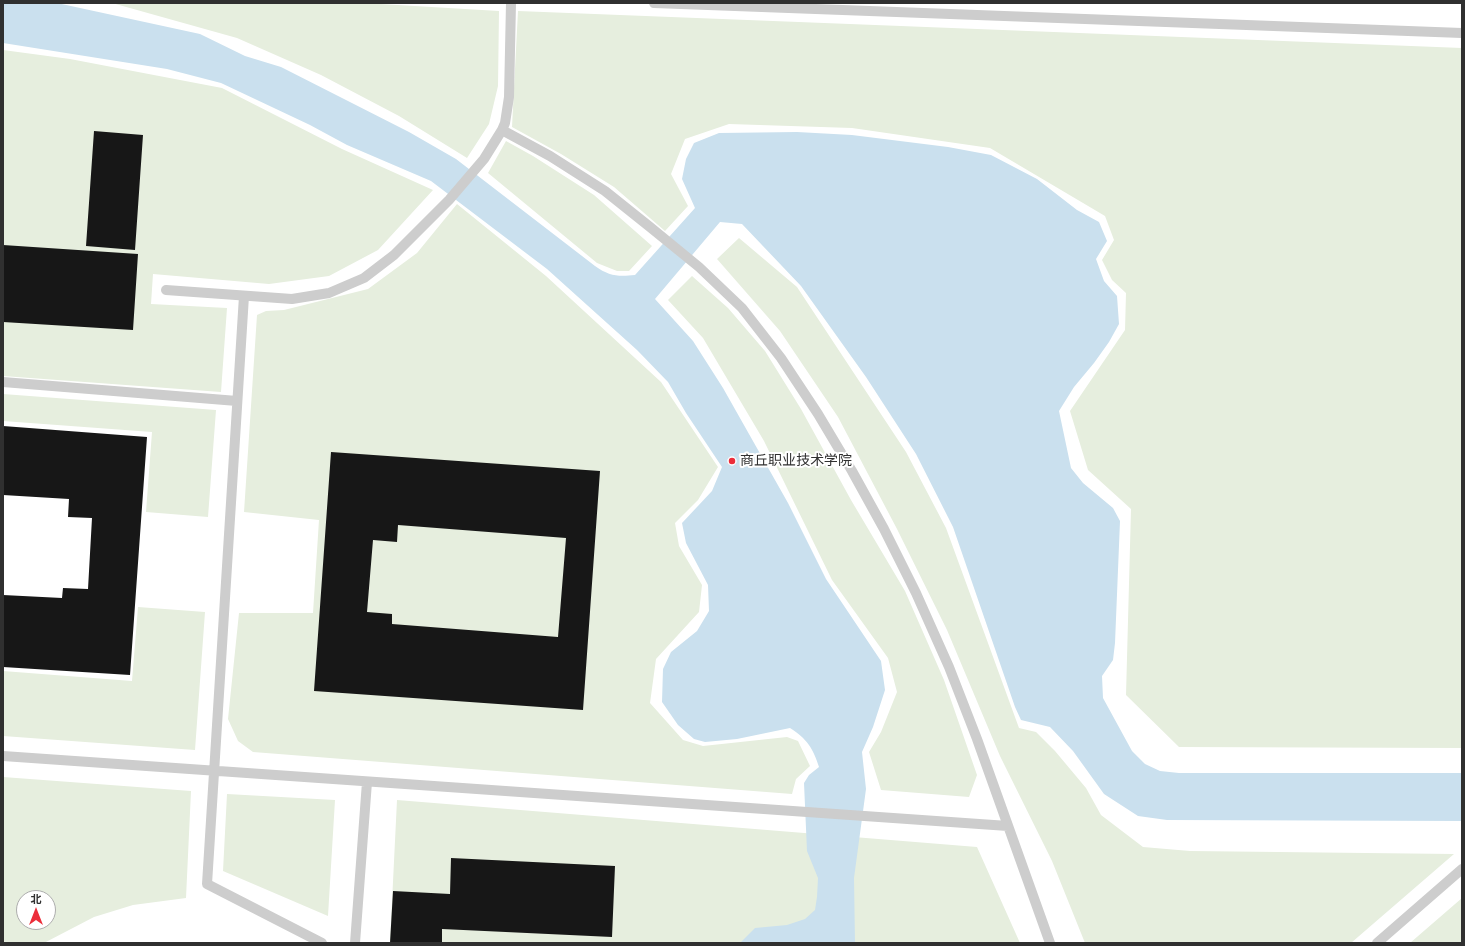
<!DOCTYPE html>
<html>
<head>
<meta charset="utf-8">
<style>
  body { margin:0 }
  #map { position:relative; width:1465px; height:946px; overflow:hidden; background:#fff; font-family:"Noto Sans","Noto Sans SC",sans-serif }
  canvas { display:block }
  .frame { position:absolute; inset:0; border:4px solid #303030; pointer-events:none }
  .north { position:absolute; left:16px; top:890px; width:40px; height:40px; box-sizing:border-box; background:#fff; border:1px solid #acacac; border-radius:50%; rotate:0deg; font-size:11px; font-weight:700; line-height:16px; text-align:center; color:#303030 }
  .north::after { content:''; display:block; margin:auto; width:14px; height:18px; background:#ec2d3a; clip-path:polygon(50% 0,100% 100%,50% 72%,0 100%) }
</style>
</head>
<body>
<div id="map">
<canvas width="1465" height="946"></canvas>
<div class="frame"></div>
<div class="north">北</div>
</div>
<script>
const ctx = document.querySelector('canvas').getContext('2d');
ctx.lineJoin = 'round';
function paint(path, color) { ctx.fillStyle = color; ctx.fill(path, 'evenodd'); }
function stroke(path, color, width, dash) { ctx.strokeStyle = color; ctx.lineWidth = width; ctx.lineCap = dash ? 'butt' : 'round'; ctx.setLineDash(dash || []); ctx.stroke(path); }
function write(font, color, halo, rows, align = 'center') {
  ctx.font = font + ' "Noto Sans","Noto Sans SC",sans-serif'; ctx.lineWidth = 4; ctx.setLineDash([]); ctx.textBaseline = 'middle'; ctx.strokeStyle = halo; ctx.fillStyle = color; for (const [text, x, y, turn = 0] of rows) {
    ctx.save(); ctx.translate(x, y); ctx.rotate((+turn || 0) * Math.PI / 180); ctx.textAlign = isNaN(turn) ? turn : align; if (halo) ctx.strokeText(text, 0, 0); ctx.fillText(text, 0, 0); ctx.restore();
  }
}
const green = new Path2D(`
  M112 3H364L499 11 498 86 489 124 467 158 399 116 321 75 237 38Z
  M518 11 1462 48V748L1179 747 1126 695 1131 509 1088 470 1070 411 1125 330 1126 293 1112 280 1102 260 1114 240 1105 216 990 148 852 128 729 124 685 139 671 174 688 206 665 231 614 187 561 154 512 127Z
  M3 50 70 59 222 88 342 149 433 190 378 250 329 276 269 284 153 274 151 304 227 308 221 392 3 376Z
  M506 141 533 156 594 195 652 246 629 271H617L597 263 488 173Z
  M457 204 546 276 661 382 718 467 698 500 675 523 679 546 702 585 699 612 656 659 650 703 683 740 703 746 787 737 798 741 810 766 796 779 792 794 253 752 238 741 228 719 239 613H313L319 520 244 512 257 315 266 311 284 310 368 289 417 253Z
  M739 238 797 287 906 452 946 528 1019 728 1036 732 1055 751 1086 788 1101 815 1143 847 1190 851 1454 854 1351 943H1085L1052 861 1000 756 947 630 897 529 838 417 780 331 717 259Z
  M692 276 728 308 765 351 801 409 851 500 905 591 944 680 977 775 969 797 881 790 869 752 881 732 897 692 888 658 832 580 764 441 703 338 668 300Z
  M3 394 216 410 208 517 146 512 152 432 3 421Z
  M138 607 205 612 195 750 3 736V671L132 681Z
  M3 777 191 791 186 898 133 905 94 917 44 943H3ZM24 898H48V922H24Z
  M227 794 335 800 328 916 223 871Z
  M397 800 977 847 1020 943H390Z
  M1462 898V943H1410Z`);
const water = new Path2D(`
  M3 3H57L200 34 245 56 281 67 409 132 456 159 595 266C609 276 618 277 635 275L695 208 682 179 686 159 694 143 719 133 797 132 852 135 948 147 991 155 1037 179 1077 210 1099 222 1107 241 1096 259 1104 281 1117 296 1119 324 1109 342 1094 363 1074 387 1059 411 1071 468 1083 483 1113 508 1120 521 1115 643 1113 660 1102 676 1103 698 1132 751 1145 764 1160 771 1179 773H1462V821L1167 820 1138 816 1104 794 1073 751 1050 727 1021 720 1015 707 953 527 916 454 866 377 801 286 742 224 720 222 655 299 693 341 723 388 788 503 826 579 881 661 885 690 873 727 862 752 866 789 854 878 855 943H740L755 928 787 925 805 919 815 910 817 897 818 878 807 851 804 783 809 775 819 767C813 748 807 739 790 728L737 739 705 742 694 739 678 725 662 702 663 669 671 652 697 631 709 611 708 585 686 543 682 523 712 491 722 467 686 413 668 382 637 350 547 269 431 181 347 145 310 125 221 83 167 69 3 43Z`);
const building = new Path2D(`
  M94 131 143 135 135 250 86 246Z
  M3 245 138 254 133 330 3 322Z
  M3 426 147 437 130 675 3 667V595L62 598 63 588 88 589 92 518 68 517 69 499 3 495Z
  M331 452 600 471 583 710 314 691ZM398 525 566 538 558 637 392 624V614L367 612 373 540 397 542Z
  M451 858 615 866 612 937 442 929V943H390L393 891 450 894Z`);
const lane = new Path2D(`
  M654 3 1462 33
  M502 130 550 156 605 191 650 227 699 267 742 308 781 358 818 414 852 471 884 529 916 593 949 667 977 739 1050 943
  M166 290 292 299 329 293 364 278 394 255 449 200 484 159 502 130 505 123 509 97 511 3
  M244 296 207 884 322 943
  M3 382 237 401
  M3 756 1008 826
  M355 943 367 782
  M1377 943 1462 869`);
const markers = [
  [732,461,4,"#ec2d3a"]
];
const poiNames = [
  ["商丘职业技术学院",740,461]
];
paint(green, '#e6eede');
paint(water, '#cae0ee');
paint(building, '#171717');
stroke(lane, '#cdcdcd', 10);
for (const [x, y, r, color] of markers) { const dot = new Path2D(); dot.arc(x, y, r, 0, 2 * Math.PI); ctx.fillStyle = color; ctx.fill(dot); stroke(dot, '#fff', 1.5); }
write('14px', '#303030', '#fff', poiNames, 'left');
</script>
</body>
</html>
